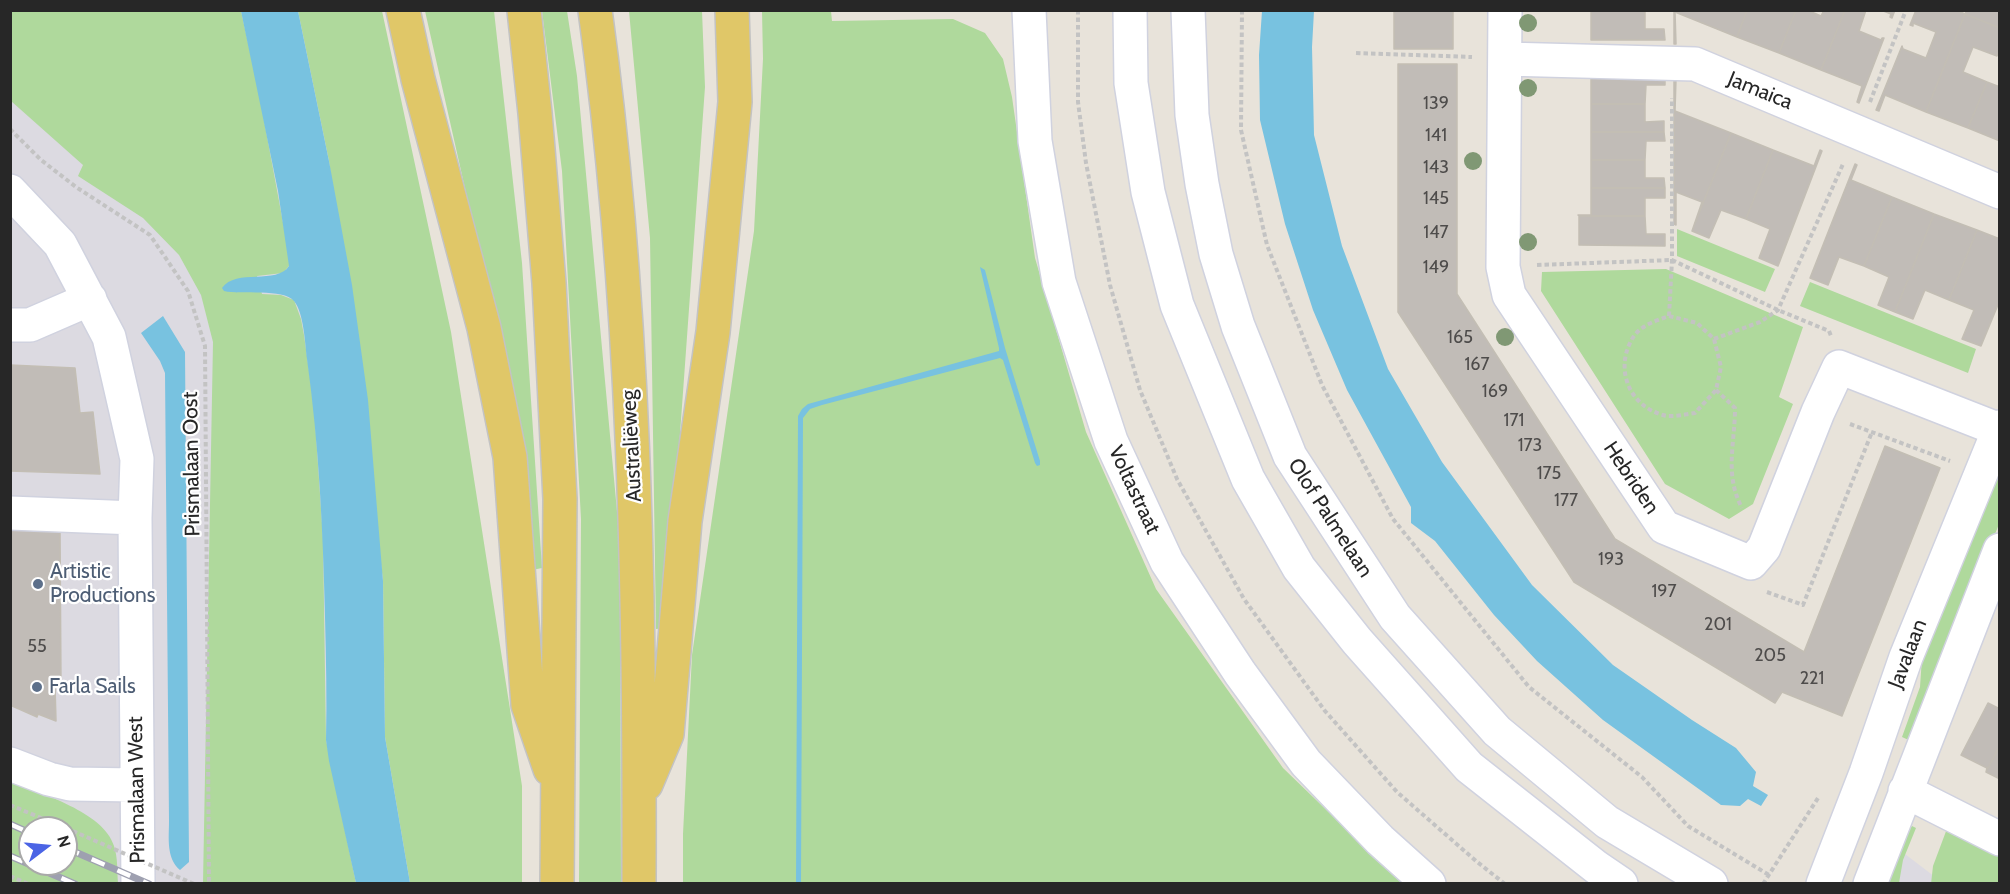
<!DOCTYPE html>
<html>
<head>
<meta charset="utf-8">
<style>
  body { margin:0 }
  #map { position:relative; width:2010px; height:894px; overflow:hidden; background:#e8e3da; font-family:Cabin,sans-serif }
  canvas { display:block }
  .frame { position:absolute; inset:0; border:12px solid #272727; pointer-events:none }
  .north { position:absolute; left:18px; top:816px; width:60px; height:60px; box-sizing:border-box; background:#fff; border:2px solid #a9a9a9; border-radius:50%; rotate:74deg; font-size:16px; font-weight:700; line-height:24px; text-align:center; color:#272727 }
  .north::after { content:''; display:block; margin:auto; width:21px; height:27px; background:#4b64e5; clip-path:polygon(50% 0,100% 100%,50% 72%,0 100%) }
</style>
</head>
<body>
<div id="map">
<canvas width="2010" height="894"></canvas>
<div class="frame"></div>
<div class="north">N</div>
</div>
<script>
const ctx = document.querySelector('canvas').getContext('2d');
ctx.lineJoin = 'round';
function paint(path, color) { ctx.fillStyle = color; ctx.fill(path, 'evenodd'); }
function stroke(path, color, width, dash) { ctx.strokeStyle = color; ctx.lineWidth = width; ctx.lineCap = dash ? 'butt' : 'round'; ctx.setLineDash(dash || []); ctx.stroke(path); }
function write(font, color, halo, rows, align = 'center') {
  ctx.font = font + ' Cabin,sans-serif'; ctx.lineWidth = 4.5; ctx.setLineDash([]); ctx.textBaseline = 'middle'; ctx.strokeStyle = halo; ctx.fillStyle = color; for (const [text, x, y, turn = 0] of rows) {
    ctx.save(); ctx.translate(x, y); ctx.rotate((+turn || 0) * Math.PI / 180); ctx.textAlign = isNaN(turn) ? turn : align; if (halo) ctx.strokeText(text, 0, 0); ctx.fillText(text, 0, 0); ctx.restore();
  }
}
const industrial = new Path2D(`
  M10 11H270L387 883H11ZM30 828H66V864H30Z
  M1901 851 1943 883 1895 884Z`);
const green = new Path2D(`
  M11 11H241L258 88 290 260 289 266 283 273 257 276 262 294 281 295 294 300 301 319 304 335 314 406 323 538 326 740 356 883H203L213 342 201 295 179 255 143 218 78 176 83 165 11 101Z
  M298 11H382L451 332 522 786V883H410L385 737 383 580 329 161Z
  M425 11H494L522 263 542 568 532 570 515 410Z
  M542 11H567L577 76 620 544 621 883H579L581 519 562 171Z
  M629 11H702L705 87 666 628 656 629 650 238Z
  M762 11H831L832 21 953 19 985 33 1003 59 1012 97 1035 258 1086 432 1156 589 1283 768 1402 883H683V834L692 655 754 231 763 59Z
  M1677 229 1775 269 1765 292 1677 256Z
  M1666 269 1803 327 1779 397 1793 404 1753 504 1729 519 1665 484 1541 291 1542 272Z
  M1810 282 1976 349 1968 373 1800 306Z
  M1999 469V524L1913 742 1902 737 1920 687 1923 643Z
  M10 781C41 794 104 812 114 846 118 858 117 871 118 883H11ZM30 828H66V864H30Z
  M1912 826 1916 828 1903 860 1899 883 1886 884 1905 833Z
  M1948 826 1999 852V883L1931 884 1933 866Z`);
const water = new Path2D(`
  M241 11H298L329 161 352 285 368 400 383 581 385 737 410 883H356L329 761 326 740C327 699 326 658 325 617 323 531 319 445 307 359 305 344 304 313 294 301 283 288 241 295 224 291L222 288C236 268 277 285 289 266L278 191Z
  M1262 11H1314L1312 47 1314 135 1342 246 1388 369 1442 462 1532 585 1613 665 1692 720 1736 748 1756 772 1753 786 1768 795 1761 806 1748 799 1740 806 1721 805 1603 720 1537 661 1494 615 1435 541 1411 523V507L1347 390 1313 310 1285 224 1260 120 1259 55Z
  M980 267 985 270 1005 348 1040 461V465L1037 466 1035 463 1003 360 1000 358 822 405 810 409 803 418 801 883H796L798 416 802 409 808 404 999 351V348Z
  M163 316 185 352 189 862 180 870C166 858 169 838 169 821L165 373 160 361 141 333Z`);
const building = new Path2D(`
  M1394 10H1453V49H1394Z
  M1674 10H1747L1737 37 1675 12 1676 44H1674Z
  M1747 10H1796L1779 53 1737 37Z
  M1796 10H1807L1821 16 1824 10H1845L1821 70 1779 53Z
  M1845 10H1866L1859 31 1881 40 1882 38H1884L1859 103 1857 102 1862 86 1821 70Z
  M1881 10H1895L1892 18 1890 17 1891 14Z
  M1916 10H1956L1965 14 1926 112 1885 95 1879 111 1876 110 1902 46 1903 49 1926 58 1936 32 1913 23V26L1910 25Z
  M1967 10H2000V28L1965 14Z
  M1591 11H1645V29H1664L1665 40H1591Z
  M1965 14 2000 28V49L1997 56 1973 47 1963 72 1987 82 1968 128 1926 112Z
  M1398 64H1457V294L1615 539 1804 652 1885 446 1940 468 1842 716 1782 692 1775 703 1574 582 1398 312Z
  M1591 74H1665V85H1646L1645 104H1591Z
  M1674 79H1676L1675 111 1731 133 1692 231 1702 202 1676 192V225L1674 224Z
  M1987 82 2000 87V141L1968 128Z
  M1591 104H1645V122L1664 121V132H1591Z
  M1591 132H1664L1665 141H1646L1645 160H1591Z
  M1731 133 1773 150 1746 219 1721 210 1709 238 1692 231Z
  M1773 150 1814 166 1820 150 1822 151 1778 266 1759 258 1770 229 1746 219Z
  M1591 160H1645V178H1664L1665 188H1591Z
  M1855 164 1857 165 1851 180 1892 197 1864 266 1839 257 1828 285 1810 278Z
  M1591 188H1665V198H1645V216H1579L1578 215H1591Z
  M1892 197 1934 214 1895 312 1878 305 1889 277 1864 266Z
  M1934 214 1977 230 1949 300 1925 290 1913 319 1895 312Z
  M1579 216H1645L1646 234H1665V246L1579 245Z
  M1977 230 2000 239V300L1981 346 1962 339 1974 310 1949 300Z
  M10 365 75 368 80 413 93 412 100 474 10 471Z
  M60 529 61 686H55L56 721 38 714 37 717 10 705V530Z
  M1988 703 2000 709V745L1986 772 1987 768 1961 755Z
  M2000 745V779L1986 772Z`);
const path = new Path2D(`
  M1078 10V102L1086 163 1110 285 1140 390 1177 479 1244 599 1325 711 1397 792 1476 861 1505 884
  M1242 10 1241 130 1267 245 1322 385 1393 519 1529 687 1642 777 1688 826 1769 875
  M1356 53 1472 57
  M1870 102 1906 10
  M10 129 41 160 76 187 150 235 188 291 205 346 209 884
  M1537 265 1672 260 1778 310 1829 331 1831 336
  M1669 316 1697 323 1714 339 1721 367 1716 390 1695 413C1686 414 1672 418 1663 415 1630 406 1615 371 1631 341 1638 326 1655 321 1669 316Z
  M1669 316 1672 260V98
  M1714 339 1760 322 1778 310 1843 164
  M1716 390 1735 408C1735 444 1724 474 1742 508
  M1850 424 1950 461
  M1767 592 1803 605 1872 432
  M10 805 65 828
  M10 876 28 884
  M1763 884 1818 798`);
const minor = new Path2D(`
  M1029 10 1035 141 1059 282 1111 441 1167 562 1240 673 1306 763 1380 840 1429 884
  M1130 10 1131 83 1148 192 1177 305 1248 479 1299 568 1357 641 1469 767 1596 867 1621 884
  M1188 10 1192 115 1202 184 1216 254 1238 326 1290 456 1395 617 1497 731 1607 822 1711 884
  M1505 10 1503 267 1509 295 1664 527 1751 563 1764 548 1818 412 1839 367 2000 430
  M1505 59 1695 64 2000 192
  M10 191 60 244 109 337 137 459 135 518 138 884
  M10 325H30L90 299
  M10 513 135 518
  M10 764 49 779 70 784 137 785
  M1905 791 2000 839
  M1823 884 1866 773 1906 657 2000 427
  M1870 884 2000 550`);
const major = new Path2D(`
  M403 10 418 79 484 328 510 457 528 705 550 769
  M524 10 535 113 549 283 560 499 557 884
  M595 10C635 300 640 592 639 884
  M646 784 667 734 685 521 713 332 735 102 732 10`);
const rail = new Path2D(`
  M10 824 30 833
  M66 848 149 884
  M10 856 75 884`);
const pathBridge = new Path2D(`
  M66 828 194 884`);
const trees = [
  [1528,23],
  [1528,88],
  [1473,161],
  [1528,242],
  [1505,337]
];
const markers = [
  [38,584,6,"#5c6f8a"],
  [37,687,6,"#5c6f8a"]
];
const numberNames = [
  ["139",1436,104],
  ["141",1436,136],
  ["143",1436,168],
  ["145",1436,199],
  ["147",1436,233],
  ["149",1436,268],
  ["165",1460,338],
  ["167",1477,365],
  ["169",1495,392],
  ["171",1514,421],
  ["173",1530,446],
  ["175",1549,474],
  ["177",1566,501],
  ["193",1611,560],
  ["197",1664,592],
  ["201",1718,625],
  ["55",37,647],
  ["205",1770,656],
  ["221",1812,679]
];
const streetNames = [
  ["Jamaica",1760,91,22],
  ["Australiëweg",632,446,-93],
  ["Prismalaan Oost",192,464,-91],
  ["Hebriden",1631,478,56],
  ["Voltastraat",1134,490,65],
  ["Olof Palmelaan",1330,518,57],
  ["Javalaan",1908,654,-69],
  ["Prismalaan West",137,790,-91]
];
const serviceNames = [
  ["Artistic",50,572],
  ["Productions",50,596],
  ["Farla Sails",49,687]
];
paint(industrial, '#dcdae1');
paint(green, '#afd99c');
paint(water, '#78c2e0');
paint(building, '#c1bcb7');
stroke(building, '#c3beb4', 1.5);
stroke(minor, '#d0d2df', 36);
stroke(major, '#c3c3c3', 36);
stroke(path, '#c3c3c3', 4, [4.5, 3]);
stroke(minor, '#fff', 33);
stroke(major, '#e0c768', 33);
stroke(rail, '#9ea0b0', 7);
stroke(rail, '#fff', 4.5, [14]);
stroke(pathBridge, '#c3c3c3', 4, [4.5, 3]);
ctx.fillStyle = '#809874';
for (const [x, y] of trees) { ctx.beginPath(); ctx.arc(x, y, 9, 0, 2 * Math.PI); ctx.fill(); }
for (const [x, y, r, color] of markers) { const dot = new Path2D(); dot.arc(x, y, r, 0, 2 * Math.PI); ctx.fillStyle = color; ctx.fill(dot); stroke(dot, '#fff', 2); }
write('18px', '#4e4c4b', null, numberNames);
write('21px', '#272727', '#fff', streetNames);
write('21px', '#4e5e75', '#fff', serviceNames, 'left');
</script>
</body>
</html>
